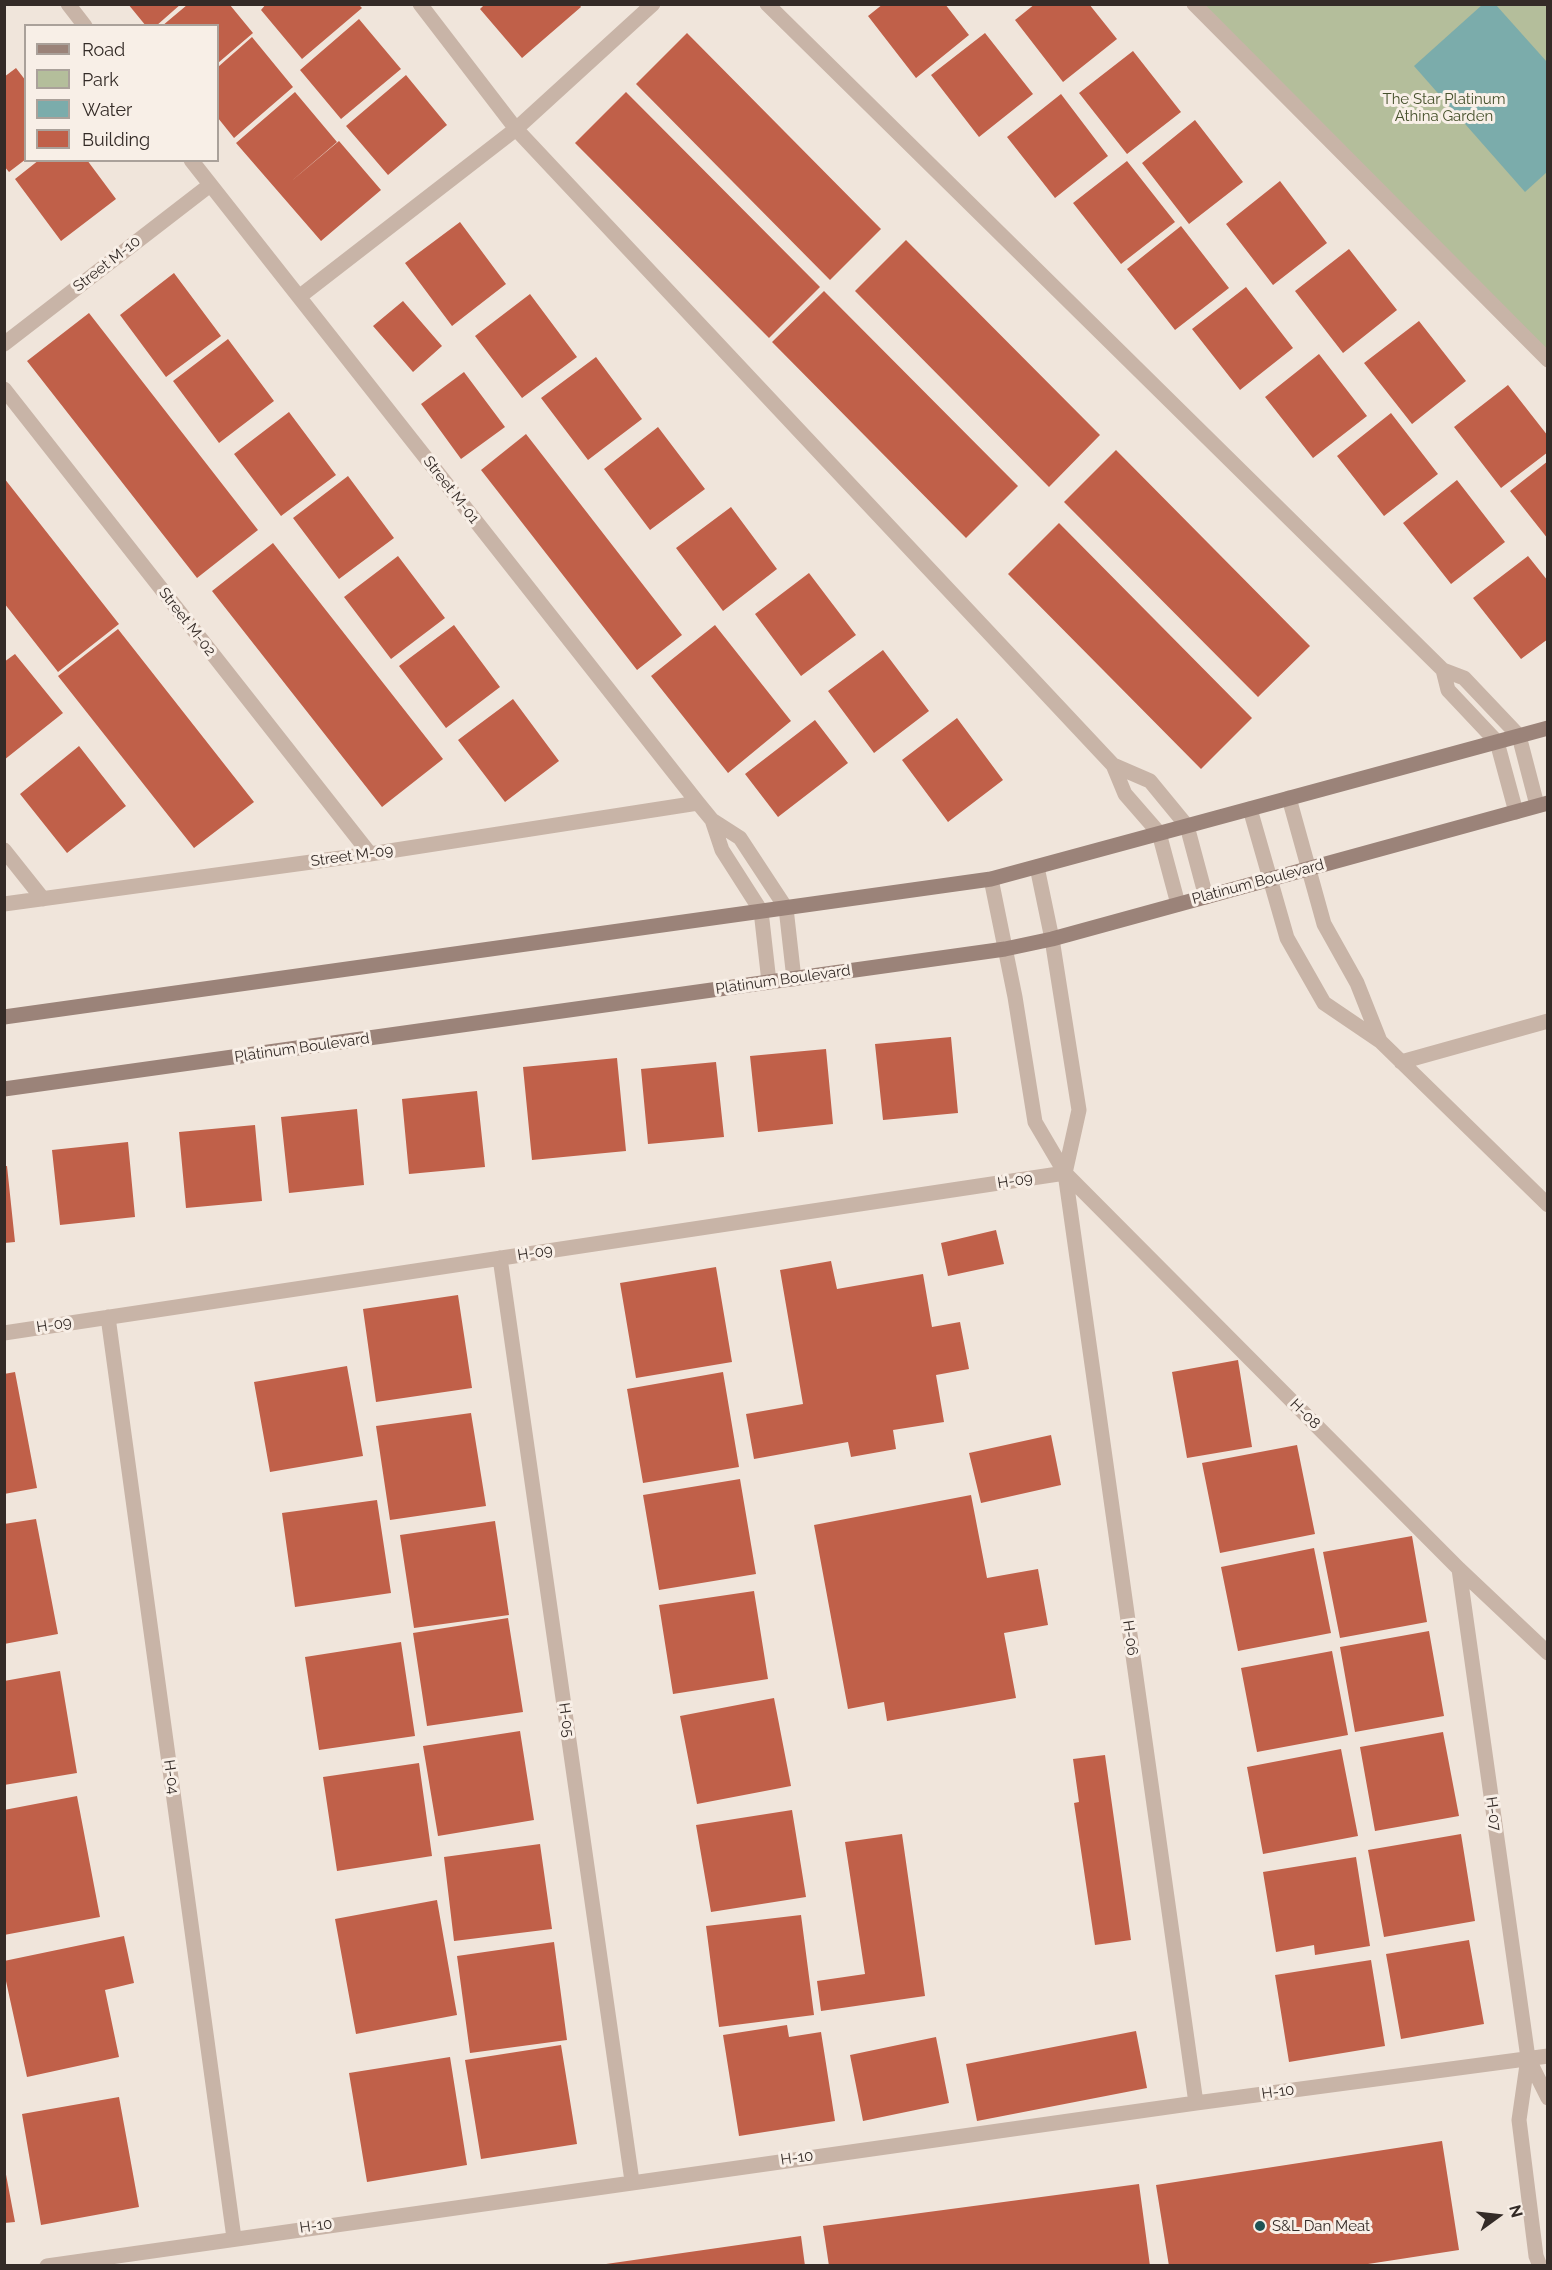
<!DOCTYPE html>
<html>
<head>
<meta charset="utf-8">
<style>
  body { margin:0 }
  #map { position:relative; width:1552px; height:2270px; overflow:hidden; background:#f0e5db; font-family:Raleway,sans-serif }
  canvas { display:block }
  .frame { position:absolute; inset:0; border:6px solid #342b27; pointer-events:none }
  .legend { position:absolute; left:24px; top:24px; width:195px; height:138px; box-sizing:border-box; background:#f8efe7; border:2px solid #aaa19a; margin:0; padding:8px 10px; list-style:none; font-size:18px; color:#342b27 }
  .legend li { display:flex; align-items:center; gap:12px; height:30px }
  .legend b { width:30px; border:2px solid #aaa19a }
  .north { position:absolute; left:1468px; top:2186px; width:60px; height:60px; -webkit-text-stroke:4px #f8efe7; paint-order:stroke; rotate:75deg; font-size:16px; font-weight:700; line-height:24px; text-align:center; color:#342b27 }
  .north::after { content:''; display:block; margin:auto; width:21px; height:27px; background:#342b27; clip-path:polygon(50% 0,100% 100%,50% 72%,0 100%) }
</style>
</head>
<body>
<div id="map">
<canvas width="1552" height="2270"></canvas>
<div class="frame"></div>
<ul class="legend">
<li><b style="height:8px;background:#9b8379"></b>Road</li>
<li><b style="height:16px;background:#b4be9b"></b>Park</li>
<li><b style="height:16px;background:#7bacab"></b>Water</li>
<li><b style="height:16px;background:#c06049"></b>Building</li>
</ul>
<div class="north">N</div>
</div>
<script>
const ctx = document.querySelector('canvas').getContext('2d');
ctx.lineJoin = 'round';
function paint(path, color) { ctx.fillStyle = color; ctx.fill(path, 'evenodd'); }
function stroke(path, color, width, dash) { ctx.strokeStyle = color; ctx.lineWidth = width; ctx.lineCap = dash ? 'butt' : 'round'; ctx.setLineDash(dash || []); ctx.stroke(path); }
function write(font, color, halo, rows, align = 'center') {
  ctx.font = font + ' Raleway,sans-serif'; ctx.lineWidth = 6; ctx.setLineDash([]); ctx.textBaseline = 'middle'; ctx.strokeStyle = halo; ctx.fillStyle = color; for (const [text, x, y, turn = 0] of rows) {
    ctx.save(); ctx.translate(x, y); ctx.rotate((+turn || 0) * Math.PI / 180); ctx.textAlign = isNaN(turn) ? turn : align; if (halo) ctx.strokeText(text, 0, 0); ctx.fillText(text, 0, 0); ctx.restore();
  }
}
const green = new Path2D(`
  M1194 5H1547V360Z`);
const water = new Path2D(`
  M1482 5H1496L1547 62V172L1525 192 1414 66Z`);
const building = new Path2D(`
  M128 4H181L156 26H146Z
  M266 4H358L362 8 302 59 261 10Z
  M485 4H579L581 7 522 58 480 9Z
  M883 4H945L969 35 916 78 868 16Z
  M1035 4H1089L1117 39 1063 82 1015 20Z
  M187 5H230L253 33 218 63V26H162Z
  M359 19 401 69 341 119 300 70Z
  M687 33 881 229 830 280 636 84Z
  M985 33 1033 94 979 137 931 75Z
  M252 37 293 87 234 138 218 118V67Z
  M1133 51 1181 112 1127 154 1079 93Z
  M16 68 26 81V159L9 172 4 166V77Z
  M406 75 447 125 388 175 346 126Z
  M295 92 337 142 288 184 339 141 381 190 321 241 236 143Z
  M626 92 820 287 769 338 575 143Z
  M1061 94 1108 156 1055 198 1007 137Z
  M1195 120 1243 182 1189 224 1142 163Z
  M39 160H87L116 199 61 241 15 179Z
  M1127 161 1175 222 1121 264 1073 203Z
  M1280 181 1327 243 1273 285 1226 224Z
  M460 222 506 284 452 326 405 263Z
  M1181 226 1229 288 1175 330 1127 269Z
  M906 240 1100 435 1049 487 855 291Z
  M1349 249 1397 310 1343 353 1295 291Z
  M174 273 221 336 166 377 120 315Z
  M1246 287 1293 348 1240 390 1192 329Z
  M824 291 1018 486 966 538 772 342Z
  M530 294 577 357 522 398 475 336Z
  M403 301 442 346 413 372 373 326Z
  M89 313 258 530 197 578 27 361Z
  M1419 321 1466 381 1412 424 1364 363Z
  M228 339 274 401 219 443 173 381Z
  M1319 354 1367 416 1313 458 1265 397Z
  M596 357 642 419 588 460 541 398Z
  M464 372 505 427 461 459 421 404Z
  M1508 385 1548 436V452L1501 488 1454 427Z
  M289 412 336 475 281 516 234 454Z
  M1391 413 1438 474 1384 516 1337 456Z
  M658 427 705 489 650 530 604 469Z
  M526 434 682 635 637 670 481 470Z
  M1116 450 1310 646 1258 697 1064 502Z
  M1548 461V539L1510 491Z
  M348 476 394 538 339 579 293 518Z
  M4 478 119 624 58 672 4 603Z
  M1457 480 1505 542 1451 584 1403 523Z
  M731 507 777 569 723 611 676 548Z
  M1059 523 1252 718 1201 769 1008 574Z
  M273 543 443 759 382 807 212 591Z
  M398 556 445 618 391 659 344 597Z
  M1528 556 1548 581V639L1521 659 1473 598Z
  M809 573 856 635 801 676 755 614Z
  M454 625 500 687 446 728 399 666Z
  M715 625 791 721 728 773 651 676Z
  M118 629 254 802 194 848 58 676Z
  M883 650 929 711 874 753 828 691Z
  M15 654 63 713 4 760V662Z
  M513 699 559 761 505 802 458 740Z
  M957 718 1003 780 948 822 902 760Z
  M815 720 848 763 778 817 745 774Z
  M79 746 126 806 67 853 20 794Z
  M951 1037 958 1113 883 1120 875 1044Z
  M826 1049 833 1124 758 1132 750 1056Z
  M617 1058 626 1151 532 1160 523 1067Z
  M716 1062 724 1137 648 1144 641 1069Z
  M477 1091 485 1167 409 1174 402 1099Z
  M357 1109 364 1185 289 1193 281 1117Z
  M255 1125 262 1201 186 1208 179 1132Z
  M128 1142 135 1217 60 1225 52 1150Z
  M4 1166H7L15 1242 4 1243Z
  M996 1230 1004 1264 948 1276 941 1243Z
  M831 1261 837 1289 923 1274 932 1327 960 1322 969 1369 936 1375 944 1422 893 1430 896 1449 851 1457 848 1442 754 1459 746 1414 803 1404 780 1270Z
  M716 1267 732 1362 636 1378 620 1283Z
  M458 1295 472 1388 376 1402 363 1309Z
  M1238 1360 1252 1447 1187 1458 1172 1372Z
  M347 1366 363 1456 270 1472 254 1382Z
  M15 1372 37 1488 4 1494V1374Z
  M723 1372 739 1467 643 1483 627 1389Z
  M471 1413 486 1506 390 1520 376 1426Z
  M1051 1435 1061 1485 981 1503 969 1453Z
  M1297 1445 1315 1534 1220 1553 1202 1463Z
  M740 1479 756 1574 659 1590 643 1495Z
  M971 1495 987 1578 1038 1569 1048 1625 1004 1633 1016 1698 887 1721 884 1702 848 1709 814 1525Z
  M377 1500 391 1593 295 1607 282 1513Z
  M36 1519 58 1634 4 1644V1524Z
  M495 1521 509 1615 414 1628 400 1535Z
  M1412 1536 1427 1622 1340 1638 1323 1552Z
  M1314 1548 1331 1633 1238 1651 1221 1567Z
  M754 1591 768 1679 673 1694 659 1605Z
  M508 1618 523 1712 427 1726 413 1633Z
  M1429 1631 1444 1716 1355 1732 1340 1647Z
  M401 1642 415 1736 319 1750 305 1657Z
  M1332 1651 1348 1735 1257 1752 1241 1668Z
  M60 1671 77 1773 4 1785V1681Z
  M774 1698 791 1786 697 1804 680 1716Z
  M520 1731 534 1820 438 1836 423 1746Z
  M1443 1732 1459 1816 1375 1831 1360 1747Z
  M1341 1749 1358 1836 1263 1854 1247 1767Z
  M1105 1755 1131 1940 1095 1945 1074 1803 1079 1802 1073 1759Z
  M419 1763 432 1856 337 1871 323 1777Z
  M77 1796 100 1917 4 1935V1810Z
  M792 1810 806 1897 711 1912 696 1825Z
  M902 1834 925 1996 821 2011 817 1981 865 1974 845 1842Z
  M1461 1834 1475 1921 1384 1937 1368 1850Z
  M540 1844 552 1929 454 1941 444 1857Z
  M1356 1857 1370 1946 1315 1955 1314 1945 1276 1952 1263 1872Z
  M437 1900 457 2015 356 2034 335 1919Z
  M801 1915 814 2015 719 2027 706 1926Z
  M124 1936 134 1983 105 1990 119 2057 27 2077 4 1972V1961Z
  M1469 1940 1484 2024 1401 2039 1386 1954Z
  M554 1942 567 2040 470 2053 457 1956Z
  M1371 1960 1385 2046 1289 2062 1275 1975Z
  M787 2025 789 2037 821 2032 835 2121 739 2136 723 2035Z
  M1136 2031 1147 2088 977 2121 966 2064Z
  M936 2037 949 2103 863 2121 850 2055Z
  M561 2045 577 2144 481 2159 465 2060Z
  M450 2057 467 2165 367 2182 349 2073Z
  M119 2097 139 2207 41 2225 22 2114Z
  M1442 2141 1459 2250 1355 2266H1169L1156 2185Z
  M4 2164 15 2222 4 2223Z
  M1139 2184 1150 2266H829L823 2226Z
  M801 2236 805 2266H606V2264Z`);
const street = new Path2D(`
  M68 4 85 26
  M420 4 516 129 1113 765 1125 794 1159 833 1178 904
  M767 4 1443 670 1464 678 1519 736 1537 805
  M1194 4 1548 360
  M191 160 698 803 712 820 740 838 786 908 794 979
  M299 297 516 129 653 4
  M4 344 210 185
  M4 389 370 854
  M1443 670 1448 690 1497 742 1516 812
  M1113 765 1150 781 1187 826 1206 897
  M1289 798 1324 924 1357 983 1380 1041
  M1250 809 1287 938 1324 1003 1380 1041 1548 1205
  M712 820 722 850 761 911 769 982
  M4 850 43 899
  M1037 867 1052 939 1079 1110 1065 1173 1196 2103
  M991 879 1015 997 1035 1122 1065 1173 1459 1569 1548 1653
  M4 904 370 854 698 803
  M1401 1062 1548 1021
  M500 1258 632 2181
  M108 1317 234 2238
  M4 1333 1065 1173
  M1459 1569 1528 2058 1519 2120 1536 2256 1540 2266
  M1528 2058 1548 2098
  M47 2266 1196 2103 1548 2056`);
const secondary = new Path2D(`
  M4 1017 991 879 1548 728
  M4 1089 1005 949 1052 939 1548 803`);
const markers = [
  [1260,2226,6,"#1f5354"]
];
const parkNames = [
  ["The Star Platinum",1444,99],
  ["Athina Garden",1444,116]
];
const streetNames = [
  ["Street M-10",107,264,-38],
  ["Street M-01",451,490,52],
  ["Street M-02",187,622,52],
  ["Street M-09",352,856,-8],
  ["Platinum Boulevard",1258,882,-15],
  ["Platinum Boulevard",783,980,-8],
  ["Platinum Boulevard",302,1048,-8],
  ["H-09",1015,1181,-9],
  ["H-09",535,1253,-9],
  ["H-09",54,1325,-9],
  ["H-08",1305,1414,45],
  ["H-06",1130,1638,82],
  ["H-05",566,1720,82],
  ["H-04",171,1777,82],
  ["H-07",1493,1814,82],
  ["H-10",1278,2092,-8],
  ["H-10",797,2158,-8],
  ["H-10",316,2226,-8]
];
const poiNames = [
  ["S&L Dan Meat",1272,2226]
];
paint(green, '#b4be9b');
paint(water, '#7bacab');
paint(building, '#c06049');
stroke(street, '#c8b4a7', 15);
stroke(secondary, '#9b8379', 15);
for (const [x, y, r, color] of markers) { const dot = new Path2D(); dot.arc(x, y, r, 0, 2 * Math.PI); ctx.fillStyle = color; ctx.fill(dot); stroke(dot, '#f8efe7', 2); }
write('15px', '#46512c', '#f8efe7', parkNames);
write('15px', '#342b27', '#f8efe7', streetNames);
write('15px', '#342b27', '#f8efe7', poiNames, 'left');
</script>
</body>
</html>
